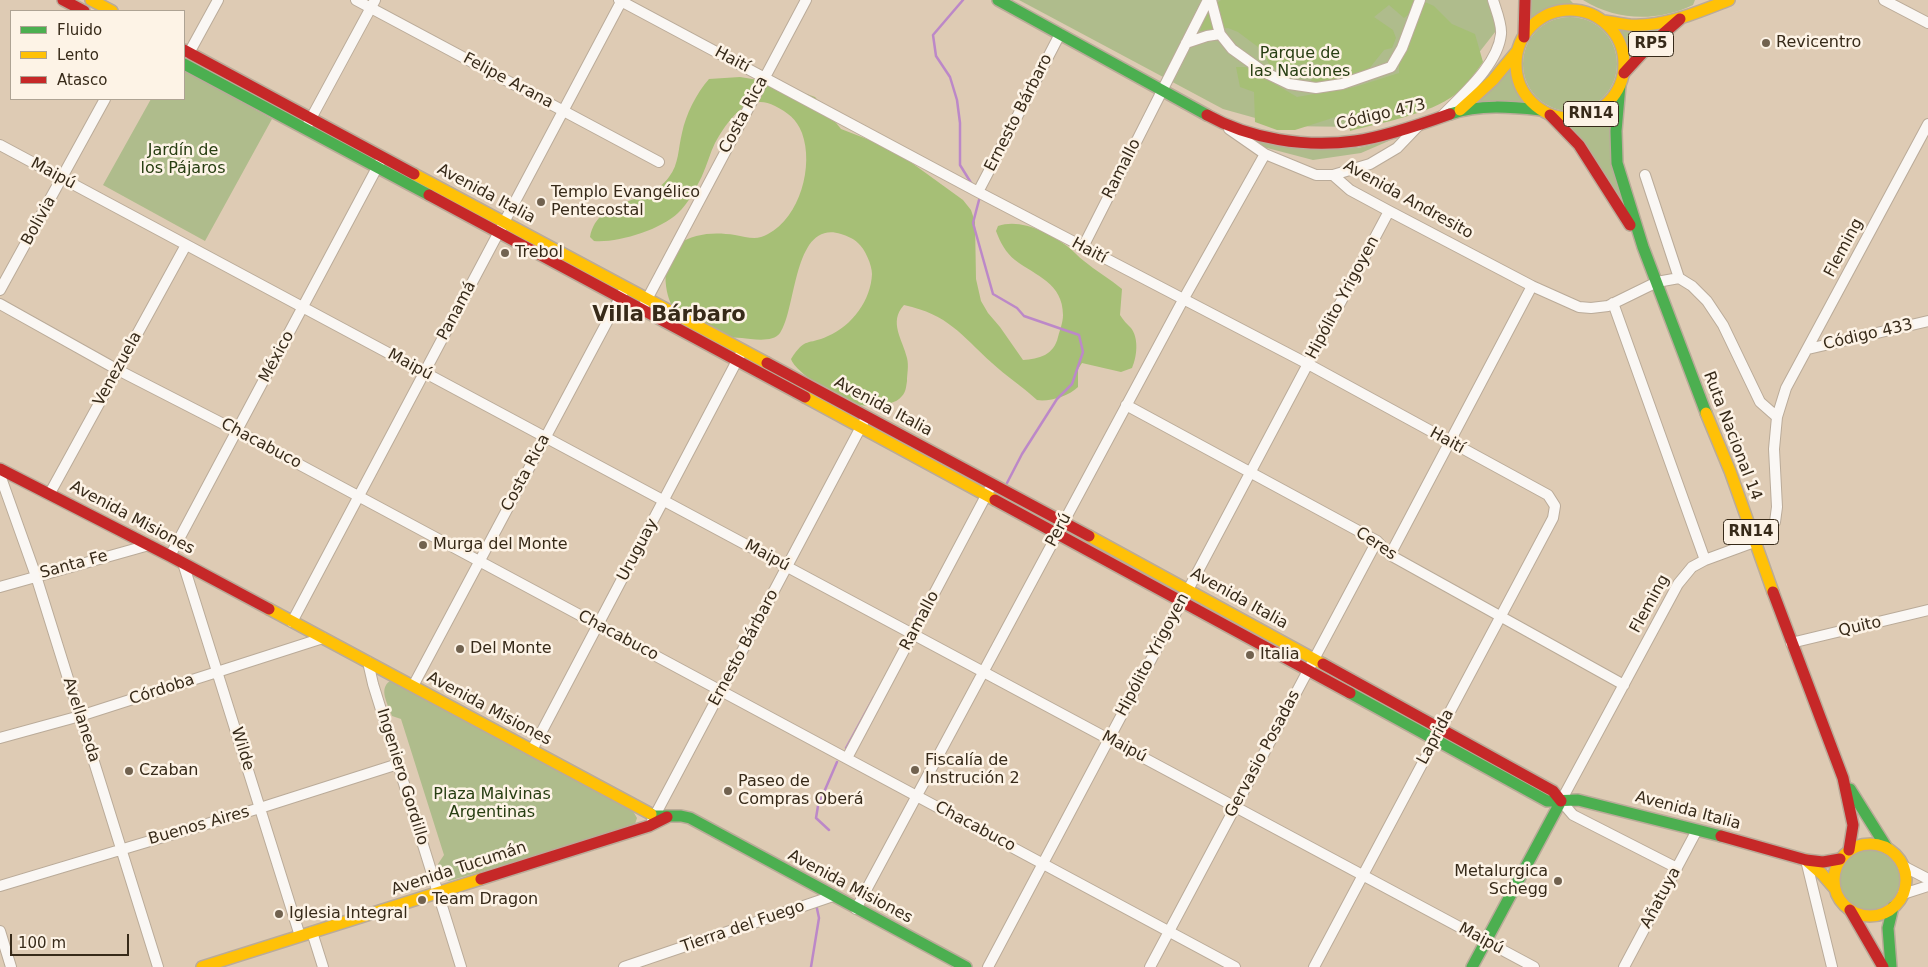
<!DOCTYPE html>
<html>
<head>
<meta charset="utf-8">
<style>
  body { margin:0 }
  #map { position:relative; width:1928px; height:967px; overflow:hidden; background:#decbb4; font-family:"DejaVu Sans",sans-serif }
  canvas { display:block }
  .legend { position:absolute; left:10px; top:10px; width:175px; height:90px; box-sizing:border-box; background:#fdf3e6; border:1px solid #aea394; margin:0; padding:6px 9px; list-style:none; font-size:15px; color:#372a19 }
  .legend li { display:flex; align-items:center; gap:10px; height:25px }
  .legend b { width:25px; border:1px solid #aea394 }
  .scale { position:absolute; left:10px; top:934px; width:119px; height:22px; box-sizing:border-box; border:2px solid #372a19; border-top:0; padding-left:6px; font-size:15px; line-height:18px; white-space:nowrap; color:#372a19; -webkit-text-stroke:4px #fdf3e6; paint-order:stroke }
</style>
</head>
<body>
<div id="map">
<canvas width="1928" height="967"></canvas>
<ul class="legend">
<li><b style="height:6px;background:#4caf50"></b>Fluido</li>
<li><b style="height:6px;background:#ffc107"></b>Lento</li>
<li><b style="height:6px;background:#c62828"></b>Atasco</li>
</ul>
<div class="scale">100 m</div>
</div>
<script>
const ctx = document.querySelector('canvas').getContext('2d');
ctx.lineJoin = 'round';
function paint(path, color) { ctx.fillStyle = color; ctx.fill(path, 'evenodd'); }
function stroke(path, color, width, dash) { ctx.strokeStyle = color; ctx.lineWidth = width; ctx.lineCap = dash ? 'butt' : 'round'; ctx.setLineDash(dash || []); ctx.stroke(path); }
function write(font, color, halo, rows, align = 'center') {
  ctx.font = font + ' "DejaVu Sans",sans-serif'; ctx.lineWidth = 5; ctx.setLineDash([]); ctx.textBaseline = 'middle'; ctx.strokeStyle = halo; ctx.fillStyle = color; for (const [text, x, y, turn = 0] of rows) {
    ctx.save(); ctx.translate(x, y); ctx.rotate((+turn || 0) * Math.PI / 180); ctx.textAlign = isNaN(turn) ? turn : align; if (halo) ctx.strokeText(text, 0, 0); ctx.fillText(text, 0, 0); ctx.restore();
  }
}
const green = new Path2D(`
  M1019 0H1489L1499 27 1474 59 1445 101 1357 127 1284 126 1223 109Z
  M1527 0H1570L1576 6 1552 9 1526 25Z
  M1583 0H1695L1693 5C1657 22 1617 21 1583 0Z
  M1523 64a47 47 0 1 1 94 0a47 47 0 1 1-94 0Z
  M1668 24 1627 63 1625 40 1612 25Z
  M1511 63 1515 86 1528 103H1478Z
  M184 70 272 119 205 241 103 185 151 99H184Z
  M1614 100 1625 206 1562 121C1589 120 1595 118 1614 100Z
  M1251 140 1306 149 1358 148 1391 140 1361 153 1313 160 1248 143Z
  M390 681 633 811 637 818 634 827 449 881 442 877 438 864 444 855 401 719 392 716C388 704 378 689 390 681Z
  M1840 880a30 30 0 1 1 60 0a30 30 0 1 1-60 0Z`);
const forest = new Path2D(`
  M1221 0H1414L1409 14 1404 18 1389 5 1374 17 1393 30 1396 38 1392 48 1384 50 1368 70 1313 84 1311 80 1320 77 1321 72 1313 62 1286 67 1279 72 1269 64 1262 50 1238 32 1228 28 1200 31 1206 11Z
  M1425 2 1434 6 1452 24 1475 34 1483 62C1475 73 1467 85 1456 94 1428 115 1383 122 1350 131L1348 113 1295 130H1277L1255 122 1254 92 1240 87 1236 67H1246L1297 97 1355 87 1399 73V63L1407 51Z
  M740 77 777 83 815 97 841 129 885 146 905 158 963 200 971 210 975 222 976 279 981 301 988 313 1000 327 1023 360C1039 359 1054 355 1058 337 1060 330 1063 322 1063 315 1063 283 1036 276 1015 260 1006 253 1000 242 996 231L998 226C1021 218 1049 233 1067 246 1073 250 1078 257 1084 261 1096 271 1110 279 1122 289L1120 315C1123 320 1127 324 1131 328 1139 338 1137 357 1132 368L1121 372 1082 363 1078 369V387C1069 396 1049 402 1037 400 1023 387 1006 376 992 363 960 334 949 315 904 305 888 322 903 340 907 358 909 366 907 374 907 381 906 387 906 392 902 396 895 406 871 407 859 405 844 403 795 373 791 359 806 336 807 346 828 336 852 326 871 300 872 274 872 265 865 249 858 243 853 238 847 236 841 234 793 219 797 309 780 333 773 343 752 339 742 338 731 337 716 338 707 334 699 330 681 316 675 310 663 296 661 256 677 245 695 233 714 232 735 235 747 237 757 241 768 234 800 217 814 166 802 133 796 118 788 113 775 106 747 91 727 122 715 143 710 153 707 165 702 176 696 188 688 204 678 213 660 230 618 243 594 241L590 237C599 195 647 207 669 177 679 164 678 149 682 133 686 114 696 94 709 79Z`);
const stream = new Path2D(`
  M963 0 933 35 936 56 950 77 957 100 960 123V165L973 186
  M979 200 973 223 993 294 1017 308 1024 316 1079 335 1083 352 1072 384 1057 399 1022 454 1007 483
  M913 622 923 604
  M846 748 874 697
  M829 830 816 818 818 806 837 762
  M811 967 819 918 816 904`);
const street = new Path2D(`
  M356 0 659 162
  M619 0 978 192 1308 364 1548 495 1555 506 1553 518 1314 967
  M1211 0 1220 34 1232 49 1264 72 1289 84 1316 88 1342 84 1391 67 1402 48 1420 0
  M1884 0 1928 23
  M1186 43 1207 36 1220 34
  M189 53 218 0
  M1441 117C1462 95 1498 65 1501 34 1502 24 1496 10 1493 0
  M308 124 375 0
  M1229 129 1265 154 1316 175H1333L1370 164 1397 148 1419 125
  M0 145 1534 967
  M1333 175 1350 190 1389 211 1532 286 1579 307 1591 308 1608 306 1657 282 1679 278
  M1645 175 1679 278 1692 286 1707 301 1723 325 1760 402 1777 417
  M978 192 1060 34
  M1083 247 1208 0
  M0 290 105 99
  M1613 303 1705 560
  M0 304 118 370 237 431 1235 967
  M644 305 806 0
  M1808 349 1928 321
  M1126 405 1377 541 1390 555 1624 685
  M0 475 36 576 158 967
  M50 493 186 245
  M1390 555 1532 286
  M170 556 380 162
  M183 563 300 936
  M0 587 149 545
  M292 622 622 0
  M1791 643 1928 610
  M368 662 373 684 461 967
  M413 686 623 292
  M0 738 80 716 323 638
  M532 750 740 355
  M847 758 989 490
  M652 821 863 423
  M1806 860 1832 967
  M1903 866 1928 879
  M1677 868 1573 815 1561 801 1678 584 1692 567 1705 560 1754 542 1775 522 1777 507 1774 449 1777 417 1786 388 1928 124
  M0 886 260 808 398 764
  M1903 894 1928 886
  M856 909 1183 300 1265 154
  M0 931 11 967
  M312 932 323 967
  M624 967 833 896
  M988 967 1389 211
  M1150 967 1377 541
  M1624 967 1697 830`);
const fast = new Path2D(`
  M998 0 1207 115
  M184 64 429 195
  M1620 85 1616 131 1617 163 1643 247 1706 413
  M1450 114C1480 104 1511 107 1541 110
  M1350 693 1547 801 1578 800 1721 836
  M1850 789 1887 848
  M651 814 654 816H681L690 818 966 967
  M1472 967 1561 801
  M1891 967 1888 928 1893 907`);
const slow = new Path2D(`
  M91 0 112 11
  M1516 64a54 54 0 1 1 108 0a54 54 0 1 1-108 0Z
  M1603 21C1612 22 1621 24 1630 25 1665 27 1698 12 1729 0
  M1460 110 1493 80 1518 50
  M414 174 767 363
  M805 397 995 500
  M1706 413 1730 471 1773 592
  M1089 536 1323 664
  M269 609 651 814
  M1834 880a36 36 0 1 1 72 0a36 36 0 1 1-72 0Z
  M1806 860 1822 874 1835 889
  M202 967 481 879`);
const jam = new Path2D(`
  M63 0 84 11
  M1524 37 1525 0
  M184 50 414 174
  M1624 73 1647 48 1680 19
  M1207 115C1250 139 1306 148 1355 141 1384 137 1422 124 1450 114
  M1550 115 1579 145 1630 225
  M429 195 805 397
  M767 363 1089 536
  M0 469 170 556 269 609
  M995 500 1350 693
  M1773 592 1843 778 1853 825 1849 850
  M1323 664 1553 791 1561 801
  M1721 836 1806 860 1823 862 1840 859
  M481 879 649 826 667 817
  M1850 910 1883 967`);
const markers = [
  [1766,43,5,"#71624f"],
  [541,202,5,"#71624f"],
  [505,253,5,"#71624f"],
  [423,545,5,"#71624f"],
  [460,649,5,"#71624f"],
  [1250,655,5,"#71624f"],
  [915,770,5,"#71624f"],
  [129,771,5,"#71624f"],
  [728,791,5,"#71624f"],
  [1558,881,5,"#71624f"],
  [422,900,5,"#71624f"],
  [279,914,5,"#71624f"]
];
const shields = [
  [1651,44,45],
  [1591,114,55],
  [1751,532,55]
];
const shieldNames = [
  ["RP5",1651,44],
  ["RN14",1591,114],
  ["RN14",1751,532]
];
const poiNames = [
  ["Revicentro",1776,43],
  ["Templo Evangélico",551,193],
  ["Pentecostal",551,211],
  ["Trebol",515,253],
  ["Murga del Monte",433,545],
  ["Del Monte",470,649],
  ["Italia",1260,655],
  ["Fiscalía de",925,761],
  ["Instrución 2",925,779],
  ["Czaban",139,771],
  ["Paseo de",738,782],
  ["Compras Oberá",738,800],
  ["Metalurgica",1548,872,"right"],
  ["Schegg",1548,890,"right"],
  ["Team Dragon",432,900],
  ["Iglesia Integral",289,914]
];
const parkNames = [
  ["Parque de",1300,54],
  ["las Naciones",1300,72],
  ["Jardín de",183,151],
  ["los Pájaros",183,169],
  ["Plaza Malvinas",492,795],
  ["Argentinas",492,813]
];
const streetNames = [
  ["Haití",732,60,28],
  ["Felipe Arana",508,81,28],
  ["Ernesto Bárbaro",1019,113,-63],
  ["Costa Rica",744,115,-62],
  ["Código 473",1381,115,-13],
  ["Ramallo",1122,169,-63],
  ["Maipú",53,174,28],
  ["Avenida Italia",486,194,28],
  ["Avenida Andresito",1408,200,29],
  ["Bolivia",39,221,-61],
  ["Fleming",1844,248,-62],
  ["Haití",1089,251,28],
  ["Hipólito Yrigoyen",1343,298,-62],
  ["Panamá",457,311,-62],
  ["Código 433",1868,335,-13],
  ["México",277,357,-62],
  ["Maipú",410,365,28],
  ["Venezuela",118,369,-61],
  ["Avenida Italia",883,407,28],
  ["Ruta Nacional 14",1732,436,69],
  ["Haití",1447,441,29],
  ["Chacabuco",261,444,28],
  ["Costa Rica",526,473,-62],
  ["Avenida Misiones",132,518,28],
  ["Perú",1059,530,-62],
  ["Ceres",1376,544,34],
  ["Uruguay",638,550,-62],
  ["Maipú",767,556,28],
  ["Santa Fe",74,565,-15],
  ["Avenida Italia",1239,599,29],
  ["Fleming",1650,604,-61],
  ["Ramallo",920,621,-62],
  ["Quito",1860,627,-13],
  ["Chacabuco",618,636,28],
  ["Ernesto Bárbaro",744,648,-62],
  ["Hipólito Yrigoyen",1153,655,-62],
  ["Córdoba",162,690,-18],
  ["Avenida Misiones",489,709,28],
  ["Avellaneda",81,720,72],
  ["Laprida",1436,737,-62],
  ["Maipú",1124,747,28],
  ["Wilde",242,749,73],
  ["Gervasio Posadas",1263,754,-62],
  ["Ingeniero Gordillo",402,777,73],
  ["Avenida Italia",1688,811,15],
  ["Buenos Aires",199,826,-16],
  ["Chacabuco",975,827,28],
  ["Avenida Tucumán",459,869,-18],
  ["Avenida Misiones",850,887,28],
  ["Añatuya",1661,898,-62],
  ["Tierra del Fuego",743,927,-19],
  ["Maipú",1481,939,28]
];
const districtNames = [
  ["Villa Bárbaro",669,316]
];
paint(green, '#afbc8c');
paint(forest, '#a6bf76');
stroke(stream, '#bc88c8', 2.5);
stroke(street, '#baab99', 12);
stroke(fast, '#baab99', 14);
stroke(slow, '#baab99', 14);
stroke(jam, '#baab99', 14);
stroke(street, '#faf7f4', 10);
stroke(fast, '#4caf50', 11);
stroke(slow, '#ffc107', 11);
stroke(jam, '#c62828', 11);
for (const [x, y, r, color] of markers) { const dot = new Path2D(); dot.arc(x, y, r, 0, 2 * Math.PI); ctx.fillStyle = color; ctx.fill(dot); stroke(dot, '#fdf3e6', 2); }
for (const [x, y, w] of shields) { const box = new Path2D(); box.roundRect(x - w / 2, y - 12.5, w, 25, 4); ctx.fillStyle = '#fdf3e6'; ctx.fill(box); stroke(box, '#372a19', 1); }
write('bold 15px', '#372a19', null, shieldNames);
write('16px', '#372a19', '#fdf3e6', poiNames, 'left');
write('16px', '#273e12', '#fdf3e6', parkNames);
write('16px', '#372a19', '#fdf3e6', streetNames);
write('bold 21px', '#372a19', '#fdf3e6', districtNames);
</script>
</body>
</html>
